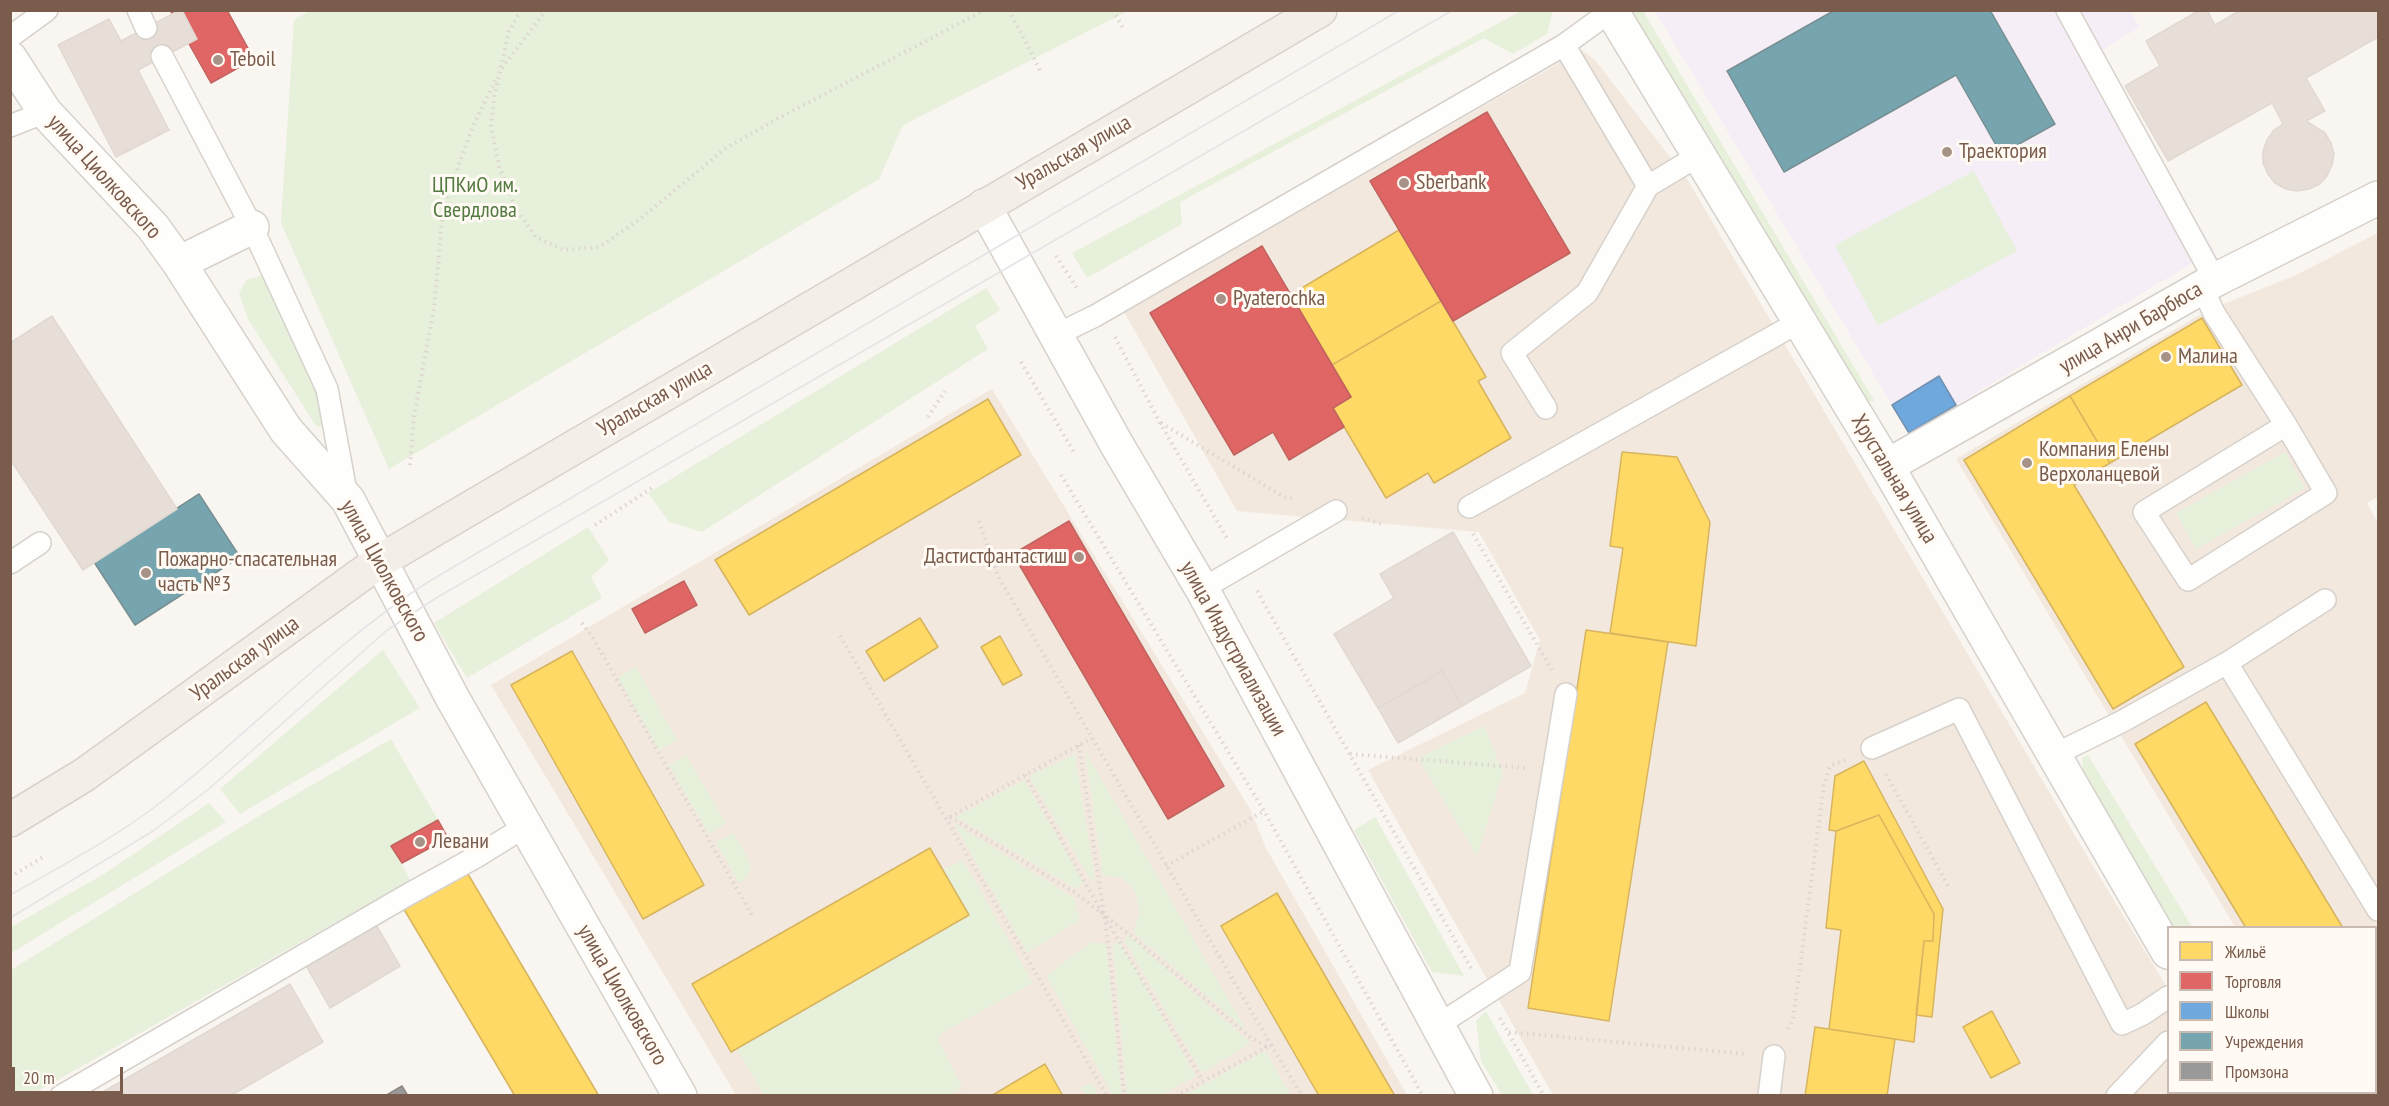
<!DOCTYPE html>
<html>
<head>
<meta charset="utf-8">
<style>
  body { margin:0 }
  #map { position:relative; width:2389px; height:1106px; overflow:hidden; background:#f9f5f0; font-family:"PT Sans Narrow",sans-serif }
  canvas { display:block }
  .frame { position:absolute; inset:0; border:12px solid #7a5c4d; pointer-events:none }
  .legend { position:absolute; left:2167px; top:926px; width:210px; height:168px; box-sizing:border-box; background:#fffaf3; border:2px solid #cabbb1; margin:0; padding:8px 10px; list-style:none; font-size:18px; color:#7a5c4d }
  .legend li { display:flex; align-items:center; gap:12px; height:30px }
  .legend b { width:30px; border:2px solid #cabbb1 }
  .scale { position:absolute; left:12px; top:1067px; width:111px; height:27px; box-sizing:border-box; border:3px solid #7a5c4d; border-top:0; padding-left:8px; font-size:18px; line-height:21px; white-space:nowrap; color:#7a5c4d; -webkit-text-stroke:4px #fffaf3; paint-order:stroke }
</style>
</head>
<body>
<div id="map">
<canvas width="2389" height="1106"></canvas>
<div class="frame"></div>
<ul class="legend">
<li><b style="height:16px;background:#ffd966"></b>Жильё</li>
<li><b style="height:16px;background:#e06666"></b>Торговля</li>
<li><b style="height:16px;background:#6fa8dc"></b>Школы</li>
<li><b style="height:16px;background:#76a5af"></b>Учреждения</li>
<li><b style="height:16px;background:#999"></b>Промзона</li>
</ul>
<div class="scale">20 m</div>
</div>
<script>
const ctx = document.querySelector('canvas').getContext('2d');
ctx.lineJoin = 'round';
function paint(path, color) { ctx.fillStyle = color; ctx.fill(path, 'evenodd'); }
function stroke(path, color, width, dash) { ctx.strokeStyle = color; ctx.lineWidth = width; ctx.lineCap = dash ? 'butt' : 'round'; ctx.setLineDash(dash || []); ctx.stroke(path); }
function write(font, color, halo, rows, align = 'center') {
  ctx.font = font + ' "PT Sans Narrow",sans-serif'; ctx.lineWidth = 6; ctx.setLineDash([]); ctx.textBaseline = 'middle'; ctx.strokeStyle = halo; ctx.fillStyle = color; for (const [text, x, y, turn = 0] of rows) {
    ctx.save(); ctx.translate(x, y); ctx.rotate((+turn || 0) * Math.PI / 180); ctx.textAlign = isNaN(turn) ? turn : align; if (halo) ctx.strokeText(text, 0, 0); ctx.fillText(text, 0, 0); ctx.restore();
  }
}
const residential = new Path2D(`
  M1582 50 1595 60 1687 179 2090 861 2168 989V1092H2231L2233 1095H1553L1368 770 1525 693 1540 640 1479 532 1237 511 1124 312Z
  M2378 233V497L2367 503 2378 523V1095H2336L2334 1093 2376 1092V928L2235 927 1956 459 2206 311 2294 276Z
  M992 389 1250 809 1266 848 1407 1095H736L491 685Z`);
const education = new Path2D(`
  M1655 11H2130L2140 27 2096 54 2214 250 1909 433Z`);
const green = new Path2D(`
  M311 10H1128V11L903 125 879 179 389 469 281 223 294 20Z
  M1521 11H1553L1547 34 1513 54 1484 38 1180 202 1182 224 1087 278 1072 253Z
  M1626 11H1643L1875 402 1863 400Z
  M1974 171 2017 251 1878 326 1835 245Z
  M269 273 332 428 316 426 248 319 239 293 246 280Z
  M986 288 1000 310 975 326 988 349 702 532 669 522 648 493Z
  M2285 452 2305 488 2196 549 2176 513Z
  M588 527 609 560 591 577 602 598 467 678 434 623Z
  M383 650 420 708 240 814 220 789Z
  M636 667 677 740 659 750 618 677Z
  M1484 726 1503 773 1477 856 1418 758Z
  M391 739 438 820 392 846 410 880 31 1095 11 1096V970L264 813Z
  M1085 751 1246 1030 1133 932 1140 914 1136 894 1130 884 1120 877 1103 876Z
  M1075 754 1095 879 1091 880 1029 776Z
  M686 755 726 823 709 834 669 766Z
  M2088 755 2192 927H2174L2084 779 2082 758Z
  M1024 780 1084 883 1077 889 956 817Z
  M209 803 226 822 11 953V927L104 874Z
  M1376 817V818L1464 976 1432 972 1354 830Z
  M954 823 1074 898 1080 920 1027 953Z
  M733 833C743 851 763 870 739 883L716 842Z
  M963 860 1033 983 945 1031 938 1039 962 1088 948 1095H764L737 1049 969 916 942 870Z
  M1129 936 1251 1043 1202 1073 1124 940Z
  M1119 941 1196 1076 1161 1095H1127L1113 946Z
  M1091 942 1106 944 1122 1095H1113L1046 976Z
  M1486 1011 1533 1095H1502L1481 1061 1476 1021Z
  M1265 1051 1291 1095H1185Z
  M1091 1082 1099 1095H1086L1081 1088Z`);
const homes = new Path2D(`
  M1399 230 1441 301 1332 365 1290 295Z
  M1441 301 1486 377 1478 381 1511 438 1434 483 1428 473 1386 498 1333 408 1351 397 1332 365Z
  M2202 318 2242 385 2110 463 2070 396Z
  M2070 396 2110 463 2074 485 2184 667 2113 709 1964 460Z
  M988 399 1021 455 749 615 715 560Z
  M1622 452 1677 457 1710 522 1696 646 1610 633 1623 548 1610 546Z
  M920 618 938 647 884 681 866 651Z
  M1586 630 1668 642 1609 1021 1528 1008Z
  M1000 636 1022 675 1003 685 981 647Z
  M572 651 704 885 643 919 511 685Z
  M2206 702 2343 928H2246L2135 744Z
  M1864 761 1943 909 1932 1017 1916 1015 1924 941H1933L1934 914 1879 815 1836 831 1829 830 1835 776Z
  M1879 815 1934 914 1933 941H1924L1914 1042 1829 1029 1841 930 1826 928 1836 831Z
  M930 848 969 915 731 1052 692 984Z
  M465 869 599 1096H515L402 906Z
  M1277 893 1395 1096H1319L1221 926Z
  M2376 981 2378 986V1096H2348L2346 1092H2376Z
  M1992 1011 2020 1063 1991 1078 1963 1027Z
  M1815 1027 1895 1039 1887 1096H1805Z
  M1045 1064 1063 1096H991Z`);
const shops = new Path2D(`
  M170 10H227L254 59 211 83Z
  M1487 112 1570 253 1453 321 1370 181Z
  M1262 246 1351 397 1333 408 1344 427 1289 460 1273 432 1234 455 1150 313Z
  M1069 521 1224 786 1168 819 1013 554Z
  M684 581 697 605 645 633 632 609Z
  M438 820 448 838 402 863 391 846Z`);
const schools = new Path2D(`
  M1939 376 1956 405 1909 433 1892 405Z`);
const public = new Path2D(`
  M1835 10H1990L2055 124 2001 154 1956 75 1784 172 1727 71Z
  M199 494 240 557 135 625 94 562Z`);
const industry = new Path2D(`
  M402 1086 408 1096H385Z`);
const building = new Path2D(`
  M180 10H182L197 39 138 70 169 130 116 157 58 45 109 19 121 41Z
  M2200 10H2207L2215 25 2241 10H2378V37L2306 78 2325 111 2306 121 2325 133 2331 143 2334 154 2332 165 2327 176 2320 184 2309 189 2297 191 2286 189 2275 183 2268 174 2263 163V151L2267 140 2274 130 2283 124 2272 103 2168 161 2125 86 2160 66 2146 41Z
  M52 316 177 509 83 570 10 459V343Z
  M1453 532 1531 666 1462 706 1442 671 1378 708 1334 634 1394 598 1380 574Z
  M1442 671 1462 706 1398 743 1378 708Z
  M375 923 400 966 330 1008 305 964Z
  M290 984 323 1042 230 1096H96Z`);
const path = new Path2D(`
  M521 10 509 31 494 98 491 125 499 166 516 209 536 237 564 250 599 247 639 220 726 148 779 118 985 10
  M1009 10 1040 70
  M1113 10 1123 28
  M502 68 546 10
  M1056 256 1079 291
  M1115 337 1160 423 1228 540
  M1021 362 1075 454
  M928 417 945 391
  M1161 423 1284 497 1294 499
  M410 465 414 416 434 309 443 209 472 128 497 77
  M1061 475 1264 811 1423 1096
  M1362 518 1385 525
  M979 521 998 576 1271 1045
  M595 525 655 486
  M1473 534 1552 670
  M1257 591 1472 970
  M582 623 593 638 753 917
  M840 636 1107 1096
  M1079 745 1109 949 1124 1096
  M1350 754 1526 768
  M1886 774 1950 889
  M1025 775 1104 916 1203 1081
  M950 817 1074 892 1130 935 1250 1037 1267 1047
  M950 817 1092 738
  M1166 866 1264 811
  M10 877 43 857
  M1500 1018 1544 1096
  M1788 1029 1793 1020 1824 785 1830 766 1845 760
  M1509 1032 1746 1054
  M1176 1096 1271 1045 1302 1096`);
const service = new Path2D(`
  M138 10 146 28
  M2067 10 2215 280
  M10 37 47 10
  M1564 45 1648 186 1698 156
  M162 56 252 227 327 389 347 497
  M10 126 45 112
  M2202 287 2214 313 2286 425 2326 493 2188 580 2144 512 2286 425
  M1056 335 1095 316 1564 45 1611 11
  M1546 408 1512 353 1587 293 1648 186
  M1469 507 1799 322
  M10 563 40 543
  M1202 589 1336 511
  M2325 600 2227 663 2378 910
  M1872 748 1959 709 2122 1024 2143 1014 2168 997
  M2054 755 2121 722 2227 663
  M1438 1025 1520 972 1566 694
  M61 1096 409 894 476 857 526 826
  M1769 1096 1774 1056
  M2117 1096 2168 1042`);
const minor = new Path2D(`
  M10 58 45 112 153 227 179 263 286 430 348 500 453 699 680 1096
  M179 263 252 227
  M1887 466 2215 280 2378 198`);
const tertiary = new Path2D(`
  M1611 10 1887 466 2168 952
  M984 206 1117 445 1202 589 1476 1096
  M2253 1092 2255 1096`);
const primary = new Path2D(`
  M10 820 84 775 380 561 1320 10`);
const tram = new Path2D(`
  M10 895C63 865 117 837 165 799 254 729 332 644 428 582L1400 10
  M10 918 153 831 210 788 386 631 436 598 1453 10`);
const markers = [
  [218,60,6,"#a69286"],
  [1947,152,6,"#a69286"],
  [1404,183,6,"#a69286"],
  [1221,299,6,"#a69286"],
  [2166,357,6,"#a69286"],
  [2027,463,6,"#a69286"],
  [1079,557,6,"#a69286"],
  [146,573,6,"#a69286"],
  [420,842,6,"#a69286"]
];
const poiNames = [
  ["Teboil",230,60],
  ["Траектория",1959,152],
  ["Sberbank",1416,183],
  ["Pyaterochka",1233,299],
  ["Малина",2178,357],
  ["Компания Елены",2039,450],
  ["Верхоланцевой",2039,475],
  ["Дастистфантастиш",1067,557,"right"],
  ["Пожарно-спасательная",158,560],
  ["часть №3",158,585],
  ["Левани",432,842]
];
const streetNames = [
  ["Уральская улица",1074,153,-30],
  ["улица Циолковского",104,177,48],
  ["улица Анри Барбюса",2131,328,-30],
  ["Уральская улица",655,399,-30],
  ["Хрустальная улица",1894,479,59],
  ["улица Циолковского",384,571,61],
  ["улица Индустриализации",1233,649,61],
  ["Уральская улица",245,659,-36],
  ["улица Циолковского",622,995,60]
];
const parkNames = [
  ["ЦПКиО им.",475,186],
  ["Свердлова",475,211]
];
paint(residential, '#f2e8de');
paint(education, '#f6eef6');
paint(green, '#e7f0db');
paint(homes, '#ffd966');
stroke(homes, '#d7b45e', 1.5);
paint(shops, '#e06666');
stroke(shops, '#c1635e', 1.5);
paint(schools, '#6fa8dc');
stroke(schools, '#7291b1', 1.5);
paint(public, '#76a5af');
stroke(public, '#778f92', 1.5);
paint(industry, '#999');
stroke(industry, '#908782', 1.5);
paint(building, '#e6ded7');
stroke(building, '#e2d8d2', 1.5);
stroke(service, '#d7d1cb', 24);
stroke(minor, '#d7d1cb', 36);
stroke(tertiary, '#d7d1cb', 36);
stroke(primary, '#dad1cc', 36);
stroke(path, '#dcd5d0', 4, [1.5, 4.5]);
stroke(service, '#fefefd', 21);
stroke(minor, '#fefefd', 33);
stroke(tertiary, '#fefefd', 33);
stroke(primary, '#f3eee8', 33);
stroke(tram, '#e6e3e7', 1.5);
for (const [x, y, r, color] of markers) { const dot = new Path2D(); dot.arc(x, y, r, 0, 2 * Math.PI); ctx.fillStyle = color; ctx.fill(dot); stroke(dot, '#fffaf3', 2); }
write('22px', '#7a5c4d', '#fffaf3', poiNames, 'left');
write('22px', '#7a5c4d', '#fffaf3', streetNames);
write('22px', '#537a41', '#fffaf3', parkNames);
</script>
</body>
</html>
